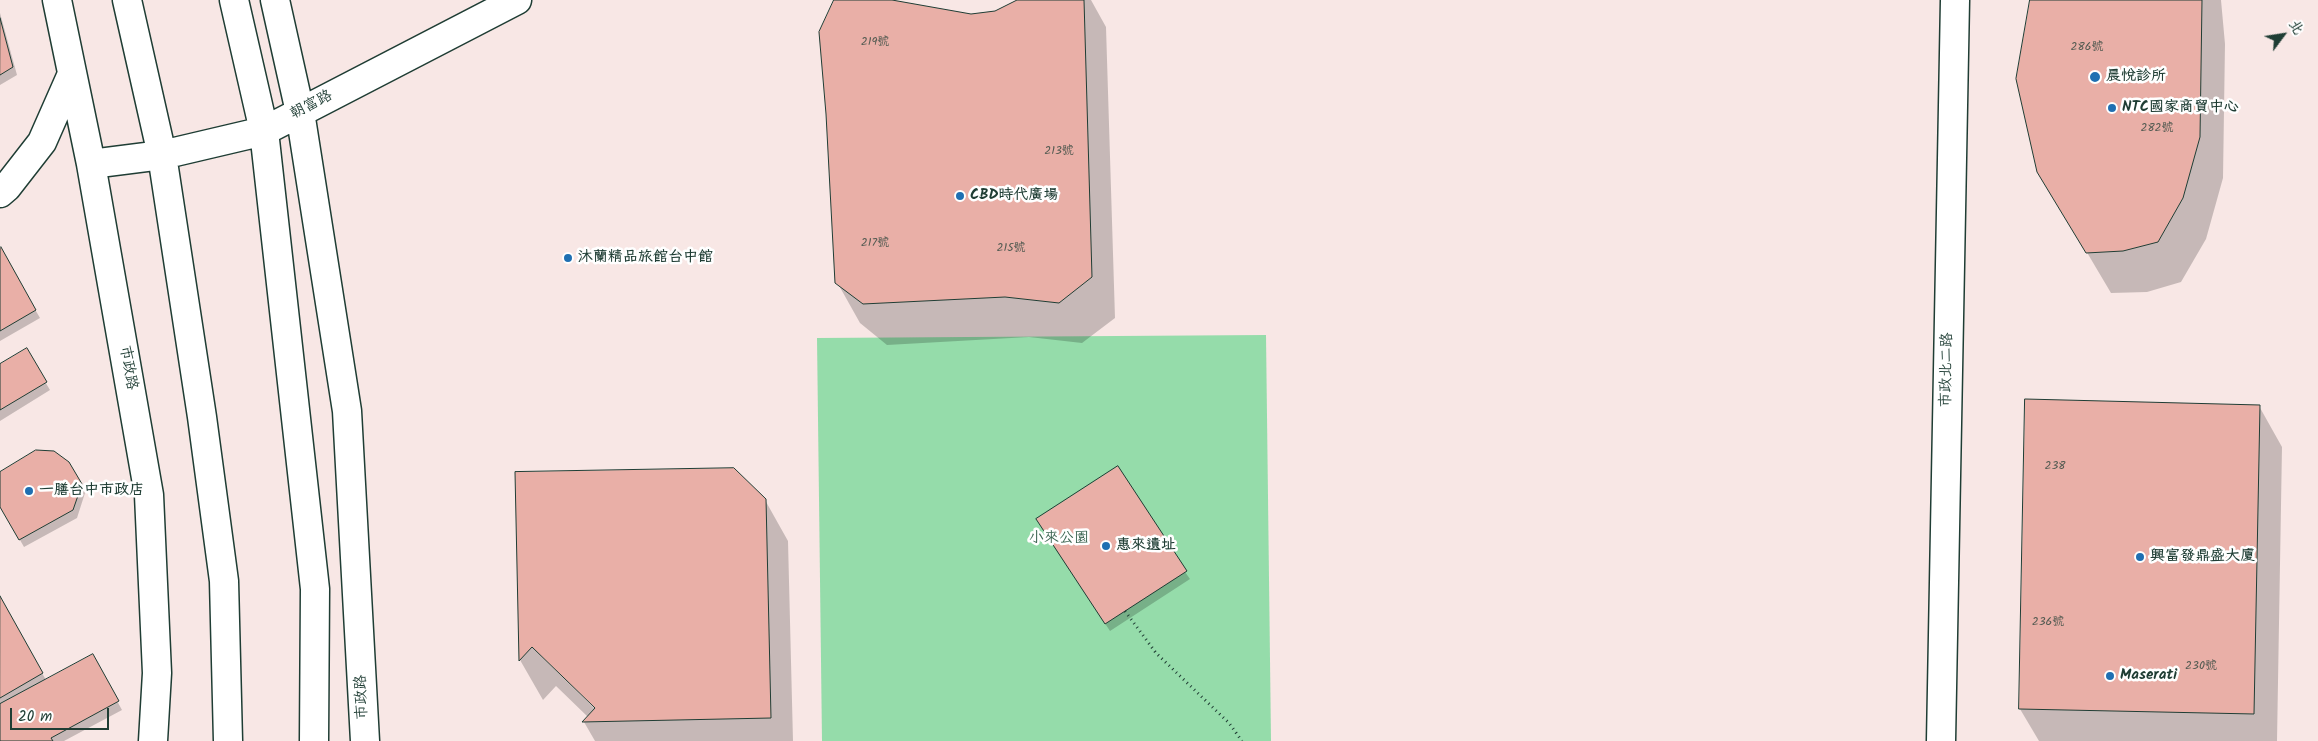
<!DOCTYPE html>
<html>
<head>
<meta charset="utf-8">
<style>
  body { margin:0 }
  #map { position:relative; width:2318px; height:741px; overflow:hidden; background:#f8e7e5; font-family:Kalam,"LXGW WenKai TC",sans-serif }
  canvas { display:block }
  .north { position:absolute; left:2258px; top:10px; width:50px; height:50px; -webkit-text-stroke:4px #fff; paint-order:stroke; rotate:59deg; font-size:14px; font-weight:700; line-height:20px; text-align:center; color:#1f3d34 }
  .north::after { content:''; display:block; margin:auto; width:18px; height:22px; background:#1f3d34; clip-path:polygon(50% 0,100% 100%,50% 72%,0 100%) }
  .scale { position:absolute; left:10px; top:708px; width:99px; height:22px; box-sizing:border-box; border:2px solid #1f3d34; border-top:0; padding-left:6px; font-size:15px; line-height:18px; white-space:nowrap; color:#1f3d34; -webkit-text-stroke:4px #fff; paint-order:stroke }
</style>
</head>
<body>
<div id="map">
<canvas width="2318" height="741"></canvas>
<div class="north">北</div>
<div class="scale">20 m</div>
</div>
<script>
const ctx = document.querySelector('canvas').getContext('2d');
ctx.lineJoin = 'round';
function paint(path, color) { ctx.fillStyle = color; ctx.fill(path, 'evenodd'); }
function stroke(path, color, width, dash) { ctx.strokeStyle = color; ctx.lineWidth = width; ctx.lineCap = dash ? 'butt' : 'round'; ctx.setLineDash(dash || []); ctx.stroke(path); }
function write(font, color, halo, rows, align = 'center') {
  ctx.font = font + ' Kalam,"LXGW WenKai TC",sans-serif'; ctx.lineWidth = 5; ctx.setLineDash([]); ctx.textBaseline = 'middle'; ctx.strokeStyle = halo; ctx.fillStyle = color; for (const [text, x, y, turn = 0] of rows) {
    ctx.save(); ctx.translate(x, y); ctx.rotate((+turn || 0) * Math.PI / 180); ctx.textAlign = isNaN(turn) ? turn : align; if (halo) ctx.strokeText(text, 0, 0); ctx.fillText(text, 0, 0); ctx.restore();
  }
}
const green = new Path2D(`
  M1266 335 1271 741H822L817 338Z`);
const shadow = new Path2D(`
  M835 0H884L971 15 995 12 1019 0H1091L1106 27 1115 318 1082 343 1029 337 887 345 860 323 837 282Z
  M2032 0H2221L2225 44 2223 178 2206 239 2181 282 2147 292 2111 293 2063 212Z
  M0 13 17 75 0 85Z
  M0 249 40 318 0 341Z
  M26 350 50 390 0 421V366Z
  M2259 406 2282 447 2277 741H2039L2020 709Z
  M68 463 85 493 77 518 24 547 0 505V473Z
  M516 473 765 500 788 541 793 741H595L584 722 588 717 556 686 543 700 520 660ZM541 653 601 711 599 713 541 656Z
  M1042 528 1185 572 1190 579 1110 631Z
  M0 599 46 680 92 655 122 710 64 741H0Z`);
const building = new Path2D(`
  M834 0H892L971 14 995 11 1017 0H1084L1092 277 1059 303 1005 297 863 304 835 283 826 114 819 32Z
  M2030 0H2202L2200 137 2183 198 2158 242 2123 251 2086 253 2037 172 2016 79Z
  M0 18 13 67 0 75Z
  M1 247 36 310 0 331V248Z
  M27 348 47 382 0 410V364Z
  M2025 399 2260 405 2254 714 2019 709Z
  M36 450 54 451 69 462 82 484 73 510 19 540 0 507V472Z
  M1118 466 1187 571 1105 624 1036 519Z
  M734 468 766 499 771 718 582 722 595 708 532 647 519 661 515 472Z
  M0 596 43 673 0 698Z
  M93 654 119 701 51 738 53 741H0V704Z`);
const path = new Path2D(`
  M1125 611 1156 653 1229 723 1242 741`);
const minor = new Path2D(`
  M57 0 91 164 149 495 157 673 153 741
  M127 0 162 155 202 417 224 581 228 741
  M234 0 264 131 315 589 314 741
  M275 0 300 112 347 411 365 741
  M91 164 162 155 264 131 517 0
  M0 193 7 187 42 142 72 74
  M1941 741 1955 0`);
const markers = [
  [2095,77,6,"#1f6fb2"],
  [2112,108,5,"#1f6fb2"],
  [960,196,5,"#1f6fb2"],
  [568,258,5,"#1f6fb2"],
  [29,491,5,"#1f6fb2"],
  [1106,546,5,"#1f6fb2"],
  [2140,557,5,"#1f6fb2"],
  [2110,676,5,"#1f6fb2"]
];
const numberNames = [
  ["219號",875,43],
  ["286號",2087,48],
  ["282號",2157,129],
  ["213號",1059,152],
  ["217號",875,244],
  ["215號",1011,249],
  ["238",2055,467],
  ["236號",2048,623],
  ["230號",2201,667]
];
const poiNames = [
  ["晨悅診所",2106,77],
  ["NTC國家商貿中心",2122,108],
  ["CBD時代廣場",970,196],
  ["沐蘭精品旅館台中館",578,258],
  ["一膳台中市政店",39,491],
  ["惠來遺址",1116,546],
  ["興富發鼎盛大廈",2150,557],
  ["Maserati",2120,676]
];
const streetNames = [
  ["朝富路",312,106,-27],
  ["市政路",127,368,80],
  ["市政北二路",1948,370,-89],
  ["市政路",363,697,-92]
];
const parkNames = [
  ["小來公園",1059,539]
];
paint(green, '#95dcaa');
paint(shadow, '#0003');
paint(building, '#e9afa7');
stroke(building, '#1f3d34', 1);
stroke(minor, '#1f3d34', 31);
stroke(path, '#1f3d34', 3, [1, 4]);
stroke(minor, '#fff', 28);
for (const [x, y, r, color] of markers) { const dot = new Path2D(); dot.arc(x, y, r, 0, 2 * Math.PI); ctx.fillStyle = color; ctx.fill(dot); stroke(dot, '#fff', 2); }
write('12px', '#525a51', null, numberNames);
write('bold 15px', '#1f3d34', '#fff', poiNames, 'left');
write('15px', '#1f3d34', '#fff', streetNames);
write('15px', '#3c6552', '#fff', parkNames);
</script>
</body>
</html>
